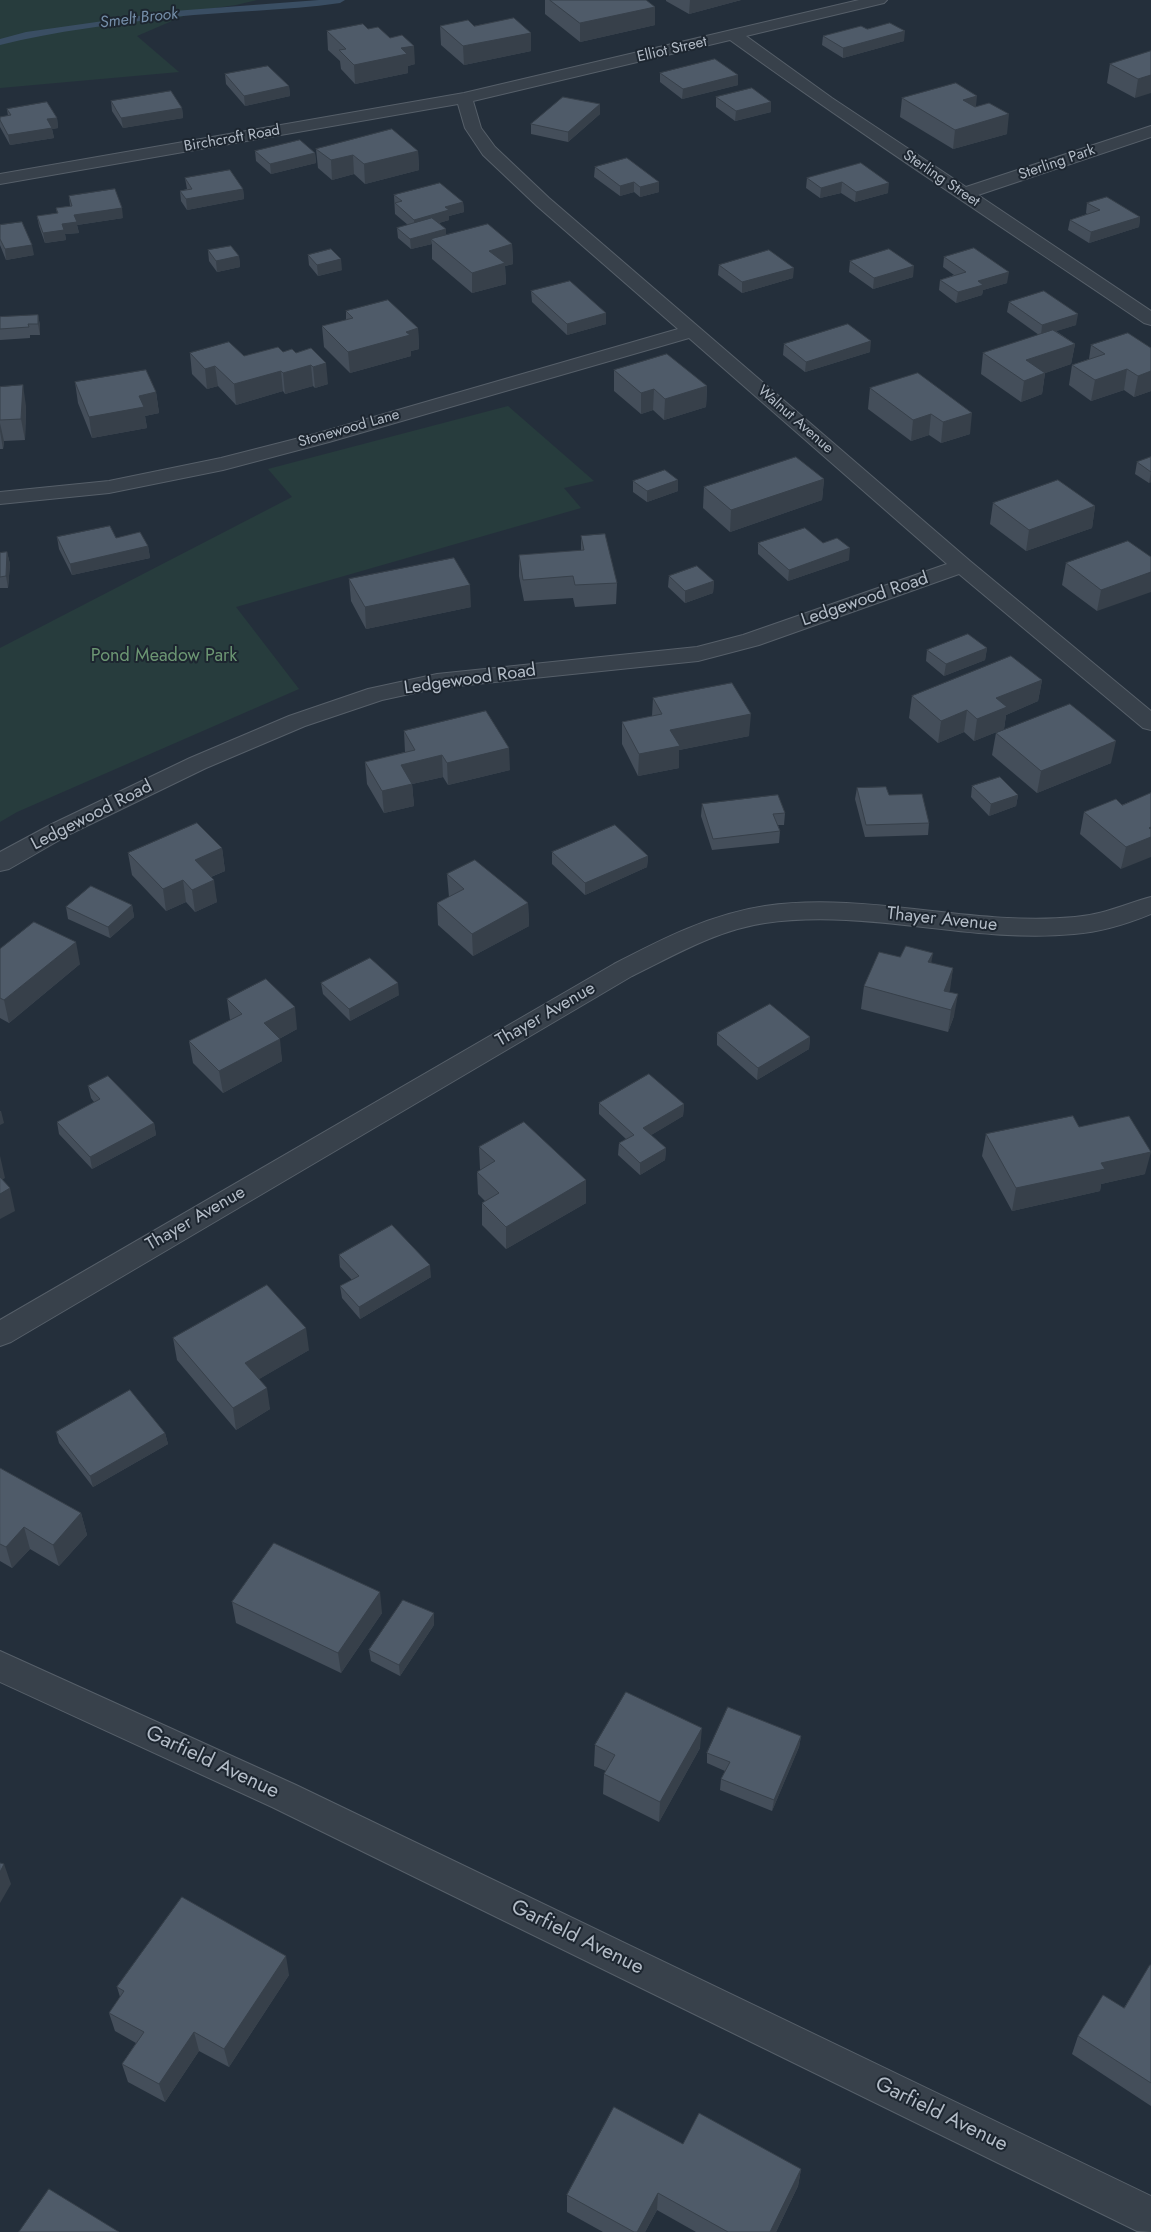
<!DOCTYPE html>
<html>
<head>
<meta charset="utf-8">
<style>
  body { margin:0 }
  canvas { display:block; background:#242f3b }
</style>
</head>
<body>
<canvas width="1151" height="2232"></canvas>
<script>
const ctx = document.querySelector('canvas').getContext('2d');
ctx.lineJoin = 'round';
function paint(path, color) { ctx.fillStyle = color; ctx.fill(path, 'evenodd'); }
function stroke(path, color, width, dash) { ctx.strokeStyle = color; ctx.lineWidth = width; ctx.lineCap = dash ? 'butt' : 'round'; ctx.setLineDash(dash || []); ctx.stroke(path); }
function write(font, color, halo, rows, align = 'center') {
  ctx.font = font + ' Jost,sans-serif'; ctx.lineWidth = 4; ctx.setLineDash([]); ctx.textBaseline = 'middle'; ctx.strokeStyle = halo; ctx.fillStyle = color; for (const [text, x, y, turn = 0] of rows) {
    ctx.save(); ctx.translate(x, y); ctx.rotate((+turn || 0) * Math.PI / 180); ctx.textAlign = isNaN(turn) ? turn : align; if (halo) ctx.strokeText(text, 0, 0); ctx.fillText(text, 0, 0); ctx.restore();
  }
}
const green = new Path2D(`
  M0 0H257L236 5 195 11 137 36 179 72 0 88Z
  M508 406 594 481 564 488 581 508 236 607 299 689 17 812 0 822V648L292 497 268 469Z`);
const stream = new Path2D(`
  M319 0H345L340 3C284 11 229 11 173 17 115 24 56 31 0 45V39L26 32 174 11Z`);
const street = new Path2D(`
  M859 0H887L884 3 746 36 832 98 966 187 1151 126V137L978 195 1151 311V325L1144 323C1005 229 866 138 730 40L473 101 481 128 495 147 549 198 970 561 1151 711V730L1143 728 959 574 759 645 698 661 437 688 382 700 305 726 206 768 70 834 9 869 0 871V852L52 824 190 758 289 716 368 689 437 674 697 647 743 635 947 564 689 338 329 442 223 470 109 493 0 504V492L109 481 221 458 315 434 678 329 537 206 483 155 465 128 458 104 0 184V174L464 93Z
  M1151 897V914C1127 924 1100 932 1074 934 971 944 868 908 765 923 717 930 675 955 632 976L11 1342 0 1346V1320L614 964C662 939 711 914 765 906 868 891 971 927 1075 917 1102 915 1125 904 1151 897Z
  M0 1651 296 1785 1151 2196V2232L1137 2231 272 1807 0 1682Z`);
const wall = new Path2D(`
  M545 0H646L655 7V25L580 42 545 14Z
  M666 0H741L689 14 666 1Z
  M440 26H474L531 51 464 65 441 45Z
  M368 29 415 64 408 66V73L355 84 341 69 340 61 328 50 327 31Z
  M867 29 904 41 843 58 822 45 823 36Z
  M1151 51 1135 98 1107 83 1110 64Z
  M660 73 738 75V85L682 99 660 82Z
  M225 74 289 86 290 96 245 106 226 84Z
  M716 97 771 102V112L735 121 716 107Z
  M902 98 976 106 1007 134 953 149 900 117Z
  M111 101 182 108 183 118 123 128 112 111Z
  M600 104V114L568 142 531 134V124Z
  M7 109 57 118 58 128 52 129 54 138 10 145 0 127V117L8 116Z
  M316 149 418 151 419 170 365 184 354 174 332 180 318 168Z
  M255 151 315 153 316 163 271 174 256 161Z
  M861 163 888 193 855 202 841 193 820 198 806 188 807 178Z
  M595 167 659 182V192L640 197 634 192 620 196 594 177Z
  M185 178 243 189 244 199 187 210 181 201 180 191 187 189Z
  M394 195 463 202 464 212 449 216V220L439 223 446 229V235L512 244 513 264 505 266 506 284 472 293 432 259V244L411 249 398 238 397 228 408 225 395 214Z
  M69 196 123 218 77 225 79 233 65 234 66 240 45 243 39 226 37 216 57 213 56 208 70 206Z
  M1087 203 1140 217 1139 227 1089 243 1068 230 1070 220 1087 214 1086 213Z
  M0 225 34 255 6 260 0 245Z
  M208 250 239 256 240 267 217 272 209 261Z
  M308 255 342 270 318 276 309 265Z
  M944 257 1007 283 983 290 982 295 956 303 939 290 940 280 954 275 943 267Z
  M850 261 913 277 873 289 849 272Z
  M719 265 793 278 742 293 718 275Z
  M531 291 606 313V324L567 335 532 302Z
  M1009 302 1076 325 1056 331 1075 344 1071 364 1045 373 1042 394 1021 402 981 374 983 353 1039 335 1007 312Z
  M346 311 418 328 419 349 411 351V356L350 373 324 347 322 326 346 320Z
  M38 315 40 326V335H30V338L0 340V317Z
  M784 344 870 352 805 372 783 355Z
  M1091 345 1151 348V391L1134 397 1124 390 1091 401 1069 385 1072 365 1089 359Z
  M311 348 328 384 315 388 313 386 285 394 283 391 236 405 218 386 207 389 192 374 190 353 244 356 283 352 296 353Z
  M614 370 707 386 706 407 664 420 653 410 641 414 614 391Z
  M918 373 970 434 941 443 929 435 911 441 868 409 870 388Z
  M75 382 156 392 159 413 145 416 147 428 92 438 78 403Z
  M0 387 26 406 25 440 4 441 3 449H0Z
  M1151 457V482L1149 483 1135 474 1137 462Z
  M824 479 822 500 730 532 703 508 704 487Z
  M633 481 678 491 647 502 633 492Z
  M993 503 1095 506 1092 528 1026 551 990 524Z
  M581 536 617 583 616 604 575 607 573 598 524 601 519 576V555L581 551Z
  M57 537 116 538 148 546 150 558 72 575 59 549Z
  M758 543H823L849 560 788 581 758 554Z
  M7 552 10 564 8 588H0V553Z
  M1151 557 1097 611 1062 585 1066 563Z
  M669 576 714 581 713 593 685 603 668 587Z
  M349 579 471 607 366 629 351 601Z
  M987 648 985 660 944 676 926 661 927 650Z
  M1042 680 1038 701 1006 715 1004 729 974 741 964 732 938 743 909 718 912 696Z
  M653 698 749 736 679 750V768L638 776 622 744V722L652 716Z
  M404 731 510 770 448 785 443 777 412 784 414 806 384 813 367 784 365 762 405 752Z
  M996 733 1111 763 1037 793 992 755Z
  M972 786 1018 795 1016 806 989 816 971 797Z
  M857 788 889 795 929 823 928 835 865 837 855 799Z
  M1151 793 1121 869 1080 834 1084 812 1122 805Z
  M702 804 785 813 784 825H778L780 831 779 843 712 850 701 816Z
  M222 848 225 871 211 877 217 902 195 912 186 902 166 911 132 875 128 853Z
  M552 852 648 856 647 867 585 895 552 864Z
  M447 874 528 903 529 926 473 956 438 925 437 903 449 897Z
  M132 905 134 917 110 938 68 919 66 907Z
  M0 949 80 964 9 1023 0 1018Z
  M900 957 931 963 953 968 949 992 954 1016 948 1032 861 1009 864 986Z
  M321 983 399 995 350 1021 323 994Z
  M227 999 297 1029 279 1039 282 1061 223 1093 193 1063 189 1041 230 1020Z
  M717 1033 810 1037 809 1049 757 1080 717 1045Z
  M88 1086 154 1123 156 1135 92 1169 59 1134 57 1122 94 1102 91 1098Z
  M599 1103 684 1104 683 1116 651 1135 666 1148 665 1160 640 1175 618 1155 619 1143 626 1139 599 1114Z
  M1079 1127 1145 1174 1101 1184 1100 1191 1012 1211 982 1156 986 1134Z
  M479 1147 586 1203 506 1249 482 1225V1203L485 1201 478 1194 477 1172 481 1169H480Z
  M339 1255 431 1277 360 1319 342 1298 340 1286 352 1280 340 1267Z
  M173 1338 309 1350 259 1379 270 1409 236 1430 177 1360Z
  M56 1432 165 1433 168 1444 93 1487 59 1443Z
  M0 1468 81 1513 87 1535 59 1566 30 1549 12 1568 0 1561Z
  M232 1602 382 1613 341 1673 236 1623Z
  M434 1625 400 1676 371 1661 369 1650Z
  M801 1736 799 1747 772 1811 720 1790 721 1779 725 1771 707 1763V1753Z
  M595 1745 700 1748 659 1822 603 1794 604 1774 606 1771 594 1766Z
  M1151 1965V2106L1072 2054 1078 2036 1124 2008Z
  M289 1975 229 2067 199 2051 165 2102 128 2082 122 2064 136 2043 115 2031 109 2013 120 1997 117 1987Z
  M683 2144 801 2169 798 2186 776 2232H696L657 2210 645 2232H603L567 2212V2195Z`);
const shadedWall = new Path2D(`
  M690 0H741L689 14Z
  M655 7V25L580 42V23Z
  M905 31 904 41 843 58V48Z
  M531 33V51L464 65 463 46Z
  M414 46 415 64 408 66V73L355 84 354 65 401 48Z
  M738 75V85L682 99 683 89Z
  M1151 75V93L1135 98 1138 79Z
  M289 86 290 96 245 106 244 96Z
  M977 96 975 115 963 100Z
  M771 102V112L735 121 736 111Z
  M600 104V114L568 142V132Z
  M182 108 183 118 123 128 121 118Z
  M1009 114 1007 134 953 149 955 130Z
  M57 118 58 128 52 129 54 138 10 145 8 135 47 119Z
  M418 151 419 170 365 184 364 164Z
  M315 153 316 163 271 174 270 164Z
  M353 155 354 174 332 180 331 160Z
  M634 182V192L620 196V186Z
  M659 182V192L640 197V187Z
  M842 182 841 193 820 198 821 188Z
  M889 183 888 193 855 202 856 192Z
  M243 189 244 199 187 210 186 199Z
  M463 202 464 212 449 216V220L414 230V220L445 207Z
  M122 208 123 218 77 225 79 233 65 234 66 240 45 243 43 233 62 224 74 215Z
  M1140 217 1139 227 1089 243 1091 232Z
  M446 229V240L431 239 432 244 411 249 410 239Z
  M512 244 513 264 505 266 506 284 472 293V273L489 251Z
  M32 245 34 255 6 260 5 249Z
  M239 256 240 267 217 272 216 261Z
  M341 259 342 270 318 276 317 265Z
  M914 266 913 277 873 289 874 278Z
  M794 268 793 278 742 293V282Z
  M1009 272 1007 283 983 290 982 295 956 303 958 292 978 281Z
  M606 313V324L567 335V324Z
  M1078 314 1076 325 1041 336 1042 325Z
  M38 315 40 326V335L38 324Z
  M418 328 419 349 411 351V356L350 373 348 352Z
  M871 341 870 352 805 372 806 362Z
  M1075 344 1071 364 1023 381 1026 360Z
  M326 363 328 384 315 388 313 367Z
  M311 365 313 386 285 394 283 373Z
  M215 366 218 386 207 389 205 369Z
  M1127 369 1124 390 1091 401 1095 380Z
  M281 371 283 391 236 405 234 384Z
  M1151 371V391L1134 397 1138 376Z
  M1045 373 1042 394 1021 402 1024 381Z
  M23 385 26 406 25 440 21 419Z
  M707 386 706 407 664 420 665 399Z
  M654 389 653 410 641 414V393Z
  M156 392 159 413 145 416 147 428 92 438 89 417 139 396Z
  M972 413 970 434 941 443 943 422Z
  M931 414 929 435 911 441 913 420Z
  M0 423 4 441 3 449 0 431Z
  M1151 472V482L1149 483Z
  M824 479 822 500 730 532 731 510Z
  M678 480V491L647 502V491Z
  M1095 506 1092 528 1026 551 1029 530Z
  M148 546 150 558 72 575 70 564Z
  M850 548 849 560 788 581 789 570Z
  M7 552 10 564 8 588 6 576Z
  M1151 572V592L1097 611 1101 590Z
  M714 581 713 593 685 603V591Z
  M470 585 471 607 366 629 365 607Z
  M987 648 985 660 944 676 946 664Z
  M1042 680 1038 701 1006 715 1004 729 974 741 977 719 996 698Z
  M967 710 964 732 938 743 941 721Z
  M751 714 749 736 679 750V768L638 776 639 754 670 730Z
  M1116 741 1111 763 1037 793 1041 771Z
  M509 748 510 770 448 785 447 763Z
  M442 755 443 777 412 784 414 806 384 813 382 791 401 765Z
  M1018 795 1016 806 989 816 991 804Z
  M1151 827V857L1121 869 1126 847Z
  M222 848 225 871 198 882 195 860Z
  M648 856 647 867 585 895V883Z
  M183 880 186 902 166 911 163 889Z
  M214 880 217 902 195 912 192 890Z
  M528 903 529 926 473 956 472 934Z
  M132 905 134 917 110 938 108 927Z
  M76 942 80 964 9 1023 4 1000Z
  M933 953 929 975 928 962Z
  M953 968 950 990 943 1007 944 991Z
  M398 983 399 995 350 1021 349 1009Z
  M958 994 954 1016 948 1032 951 1010Z
  M295 1007 297 1029 266 1046 264 1023Z
  M810 1037 809 1049 757 1080 758 1068Z
  M280 1039 282 1061 223 1093 219 1071Z
  M684 1104 683 1116 643 1140V1128Z
  M0 1111H1L4 1123 0 1125Z
  M154 1123 156 1135 92 1169 90 1157Z
  M666 1148 665 1160 640 1175V1163Z
  M1151 1152 1145 1174 1101 1184 1100 1191 1012 1211 1016 1188 1101 1163Z
  M0 1156 5 1178 0 1181Z
  M586 1180V1203L506 1249V1227Z
  M10 1188 15 1211 0 1219V1194Z
  M430 1265 431 1277 360 1319 359 1307Z
  M306 1328 309 1350 249 1385 245 1363Z
  M267 1388 270 1409 236 1430 233 1408Z
  M165 1433 168 1444 93 1487 90 1476Z
  M81 1513 87 1535 59 1566 53 1545Z
  M24 1527 30 1549 12 1568 6 1547Z
  M380 1592 382 1613 341 1673 338 1653Z
  M434 1613V1625L400 1676 399 1665Z
  M702 1728 700 1748 659 1822 660 1802Z
  M801 1736 799 1747 772 1811 774 1800Z
  M4 1864 11 1884 0 1903V1872Z
  M286 1956 289 1975 229 2067 224 2049Z
  M194 2032 199 2051 165 2102 159 2084Z
  M801 2169 798 2186 776 2232H770Z
  M658 2193 657 2210 645 2232H637Z`);
const building = new Path2D(`
  M550 0H646L655 7 580 23Z
  M514 18 531 33 463 46 440 26 468 20 474 26Z
  M890 23 905 31 843 48 823 36 861 26 867 29Z
  M363 24 368 29 378 27 390 38 402 35 414 46 401 48 407 54 354 65 339 50 346 49 327 31Z
  M1151 51V75L1138 79 1110 64Z
  M715 59 738 75 683 89 660 73Z
  M268 66 289 86 244 96 225 74Z
  M956 83 977 96 963 100 975 107 989 103 1009 114 955 130 902 98Z
  M752 88 771 102 736 111 716 97Z
  M171 91 182 108 121 118 111 101Z
  M563 97 600 104 568 132 531 124Z
  M47 102 57 118 47 119 52 128 8 135 0 120V117L11 115 7 109Z
  M392 129 418 151 364 164 353 155 331 160 316 149Z
  M300 140 315 153 270 164 255 151Z
  M627 158 659 182 640 187 634 182 620 186 595 167Z
  M861 163 889 183 856 192 842 182 821 188 807 178Z
  M230 170 243 189 186 199 180 191 192 189 185 178Z
  M440 183 463 202 445 207 449 210 414 220 395 203 402 201 394 195Z
  M115 189 122 208 74 215 77 222 62 224 64 230 43 233 37 216 58 213 56 208 72 206 69 196Z
  M1107 197 1140 217 1091 232 1070 220 1100 210 1087 203Z
  M432 218 446 229 410 239 397 228Z
  M22 222 32 245 5 249 0 239V225Z
  M488 224 512 244 489 251 505 263 472 273 431 239Z
  M231 246 239 256 216 261 208 250Z
  M974 248 1009 272 978 281 983 285 958 292 940 280 966 272 944 257Z
  M331 249 341 259 317 265 308 255Z
  M889 249 914 266 874 278 850 261Z
  M769 250 794 268 742 282 719 265Z
  M570 281 606 313 567 324 531 291Z
  M1044 291 1078 314 1042 325 1009 302Z
  M388 300 418 328 406 332 410 335 348 352 322 326 353 318 346 311Z
  M38 315V324H28L29 327 0 329V317Z
  M848 324 871 341 806 362 784 344Z
  M1053 330 1075 344 1026 360 1045 373 1024 381 983 353Z
  M1128 333 1151 348V371L1138 376 1127 369 1095 380 1072 365 1105 354 1091 345Z
  M229 342 244 356 278 347 283 352 292 349 296 353 311 348 326 363 313 367 311 365 283 373 281 371 234 384 215 366 205 369 190 353Z
  M667 354 707 386 665 399 654 389 641 393 614 370Z
  M146 370 156 392 139 396 144 407 89 417 75 382Z
  M918 373 972 413 943 422 931 414 913 420 870 388Z
  M23 385 21 419 0 420V387Z
  M796 457 824 479 731 510 704 487Z
  M1151 457V472L1137 462Z
  M665 470 678 480 647 491 633 481Z
  M1058 480 1095 506 1029 530 993 503Z
  M110 526 116 538 140 532 148 546 70 564 57 537Z
  M805 528 823 543 837 538 850 548 789 570 758 543Z
  M605 534 617 583 575 585 573 576 523 580 519 555 584 550 581 536Z
  M1128 541 1151 557V572L1101 590 1066 563Z
  M7 552 6 576 0 577V553Z
  M454 558 470 585 365 607 349 579Z
  M697 566 714 581 685 591 669 576Z
  M968 634 987 648 946 664 927 650Z
  M1011 656 1042 680 996 698 1007 707 977 719 967 710 941 721 912 696Z
  M732 683 751 714 670 730 680 746 639 754 622 722 662 714 653 698Z
  M1070 704 1116 741 1041 771 996 733Z
  M486 711 509 748 447 763 442 755 401 765 412 784 382 791 365 762 415 750 404 731Z
  M1000 777 1018 795 991 804 972 786Z
  M886 787 889 795 922 794 929 823 866 825 857 788Z
  M1151 793V827L1149 828 1151 829V837L1126 847 1084 812 1116 799 1122 805Z
  M778 795 785 813 773 814 780 831 713 839 702 804Z
  M197 823 222 848 195 860 214 880 192 890 183 880 163 889 128 853Z
  M615 825 648 856 585 883 552 852Z
  M475 860 528 903 472 934 437 903 464 889 447 874Z
  M91 886 132 905 108 927 66 907Z
  M34 922 76 942 4 1000 0 998V949Z
  M906 946 933 953 928 962 953 968 944 991 958 994 951 1010 864 986 879 952 900 957Z
  M370 958 398 983 349 1009 321 983Z
  M266 979 295 1007 264 1023 280 1039 219 1071 189 1041 242 1014 227 999Z
  M770 1004 810 1037 758 1068 717 1033Z
  M649 1074 684 1104 643 1128 666 1148 640 1163 619 1143 634 1135 599 1103Z
  M108 1076 154 1123 90 1157 57 1122 100 1099 88 1086Z
  M1073 1116 1079 1127 1129 1116 1151 1152 1101 1163 1105 1169 1016 1188 986 1134Z
  M524 1122 586 1180 506 1227 482 1203 499 1193 477 1172 495 1161 479 1147Z
  M0 1177 10 1188 0 1194Z
  M392 1225 430 1265 359 1307 340 1286 359 1276 339 1255Z
  M267 1285 306 1328 245 1363 267 1388 233 1408 173 1338Z
  M130 1390 165 1433 90 1476 56 1432Z
  M0 1468 81 1513 53 1545 24 1527 6 1547 0 1544Z
  M274 1543 380 1592 338 1653 232 1602Z
  M403 1600 434 1613 399 1665 369 1650Z
  M626 1692 702 1728 660 1802 604 1774 615 1755 595 1745Z
  M728 1707 801 1736 774 1800 721 1779 730 1762 707 1753Z
  M0 1863 4 1864 0 1872Z
  M182 1897 286 1956 224 2049 194 2032 159 2084 122 2064 144 2032 109 2013 124 1991 117 1987Z
  M1150 1965H1151V2083L1078 2036 1103 1995 1124 2008Z
  M614 2107 683 2144 699 2113 801 2169 770 2232H728L658 2193 637 2232H634L567 2195Z
  M49 2189 119 2232H19Z`);
const farStreetnames = [
  ["Elliot Street",672,50,-13],
  ["Birchcroft Road",232,139,-10],
  ["Sterling Park",1057,163,-19],
  ["Sterling Street",941,179,34],
  ["Walnut Avenue",795,420,41],
  ["Stonewood Lane",349,429,-16]
];
const farWaternames = [
  ["Smelt Brook",139,19,-7]
];
const streetNames = [
  ["Ledgewood Road",865,600,-19],
  ["Ledgewood Road",470,680,-8],
  ["Ledgewood Road",92,816,-27],
  ["Thayer Avenue",942,920,6],
  ["Thayer Avenue",546,1015,-30],
  ["Thayer Avenue",196,1219,-30]
];
const parkNames = [
  ["Pond Meadow Park",164,657]
];
const nearStreetnames = [
  ["Garfield Avenue",212,1763,25],
  ["Garfield Avenue",577,1938,26],
  ["Garfield Avenue",941,2115,26]
];
paint(green, '#273c3d');
paint(stream, '#3a4e63');
stroke(street, '#565f69', 2);
paint(street, '#38414b');
paint(wall, '#444e5a');
paint(shadedWall, '#37404a');
paint(building, '#4f5b69');
stroke(building, '#37404a', 1);
write('15px', '#b3bcc7', '#1d2630', farStreetnames);
write('italic 16px', '#758ea9', '#1d2630', farWaternames);
write('18px', '#b3bcc7', '#1d2630', streetNames);
write('18px', '#6c9673', '#1d2630', parkNames);
write('21px', '#b3bcc7', '#1d2630', nearStreetnames);
</script>
</body>
</html>
